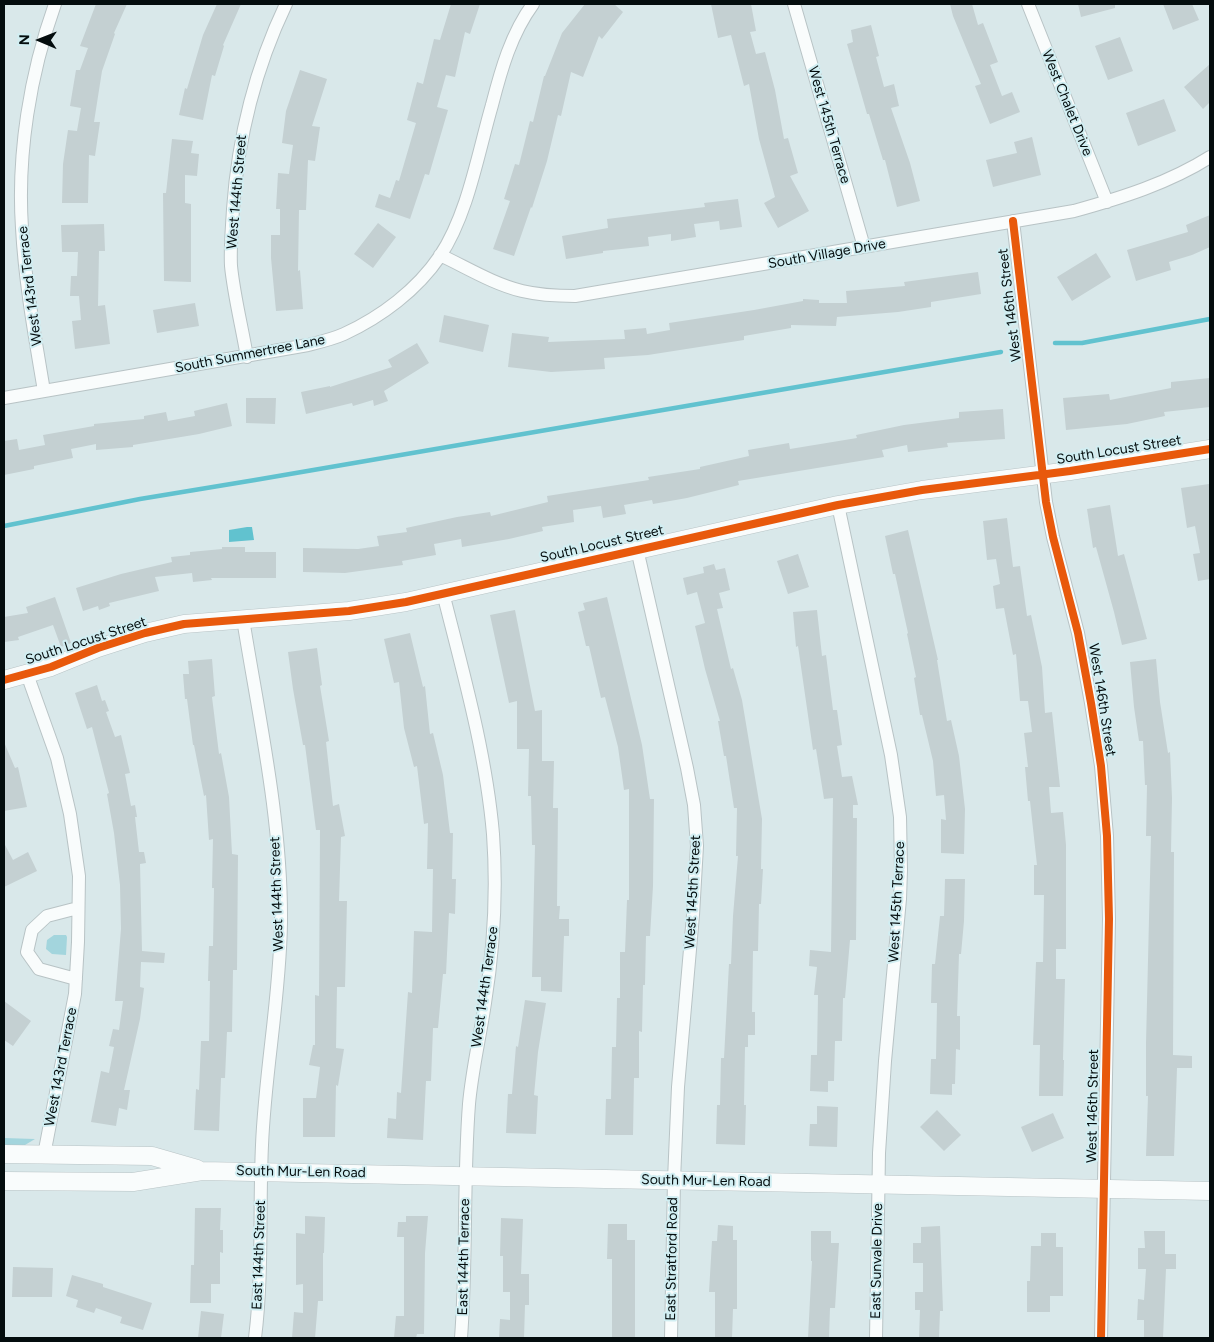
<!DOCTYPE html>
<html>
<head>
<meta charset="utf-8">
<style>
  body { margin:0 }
  #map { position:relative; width:1214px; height:1342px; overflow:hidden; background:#d9e8ea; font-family:Figtree,sans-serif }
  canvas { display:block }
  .frame { position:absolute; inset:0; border:5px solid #040d0e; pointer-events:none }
  .north { position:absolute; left:15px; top:15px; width:50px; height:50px; -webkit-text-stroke:4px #d1eef2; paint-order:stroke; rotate:271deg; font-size:14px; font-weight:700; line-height:20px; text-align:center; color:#040d0e }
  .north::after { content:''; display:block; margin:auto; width:18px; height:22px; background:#040d0e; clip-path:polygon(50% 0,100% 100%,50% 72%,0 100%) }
</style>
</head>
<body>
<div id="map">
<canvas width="1214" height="1342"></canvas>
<div class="frame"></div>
<div class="north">N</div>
</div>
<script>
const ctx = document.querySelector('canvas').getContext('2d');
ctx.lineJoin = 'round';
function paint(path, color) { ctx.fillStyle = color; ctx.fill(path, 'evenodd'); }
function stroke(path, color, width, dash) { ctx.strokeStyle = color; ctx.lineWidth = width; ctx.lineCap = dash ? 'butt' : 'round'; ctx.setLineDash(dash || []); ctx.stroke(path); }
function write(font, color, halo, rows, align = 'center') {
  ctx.font = font + ' Figtree,sans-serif'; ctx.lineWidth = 4; ctx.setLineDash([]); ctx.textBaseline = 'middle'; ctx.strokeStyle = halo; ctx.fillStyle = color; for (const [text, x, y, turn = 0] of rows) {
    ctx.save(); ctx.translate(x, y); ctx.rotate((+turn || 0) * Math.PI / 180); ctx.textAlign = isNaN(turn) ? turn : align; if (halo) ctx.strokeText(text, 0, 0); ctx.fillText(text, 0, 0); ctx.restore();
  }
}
const green = new Path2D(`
  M54 935H66L67 937 66 955 52 954 46 949 47 940Z
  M4 1138 35 1139 25 1145H4Z`);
const water = new Path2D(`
  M247 527H252L254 540 229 542V530Z`);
const stream = new Path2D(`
  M1055 343H1082L1210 319
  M4 526 140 499 255 480 1001 352`);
const building = new Path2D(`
  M96 4H127L114 33 115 34 102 71 94 122H100L95 156 89 155 88 203H62L63 164 68 130 77 131 81 108 70 106 76 70H80L88 48 80 46Z
  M217 4H241L223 45 224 46 215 76 212 75 203 120 179 115 185 88 187 89 203 35Z
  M451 4H480L470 34 465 32 455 77 446 75 437 107 448 110 429 175 425 174 410 219 375 207 379 194 390 198 396 180 399 181 416 123 407 120 417 82 423 84 434 39 440 40Z
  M585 4H614L623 12 602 39 599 36 583 77 571 72 561 116 558 115 547 161 532 208 531 207 514 256 493 249 510 201 504 199 515 164 519 165 530 121 533 122 544 76H545L562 33Z
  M711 4H751L756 31 750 32 756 54 765 52 775 90 784 139 788 138 798 173 790 176 809 211 778 228 764 203 775 197 759 139 749 84 744 86 731 35 718 38Z
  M950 4H972L978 25 983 23 998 62 990 65 1002 96 1012 92 1020 112 990 124 975 86 981 84 953 16Z
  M1078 4H1115V8L1081 17Z
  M1163 4H1192L1199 20 1173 30Z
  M871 25 879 56 876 57 884 87 894 84 899 106 891 108 910 163 920 201 897 207 885 160H883L869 114H867L847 44 853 42 851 30Z
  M1120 37 1133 71 1108 80 1095 46Z
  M1210 64V102L1203 109 1184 87Z
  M300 70 327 79 312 126 320 127 315 161 308 160 306 210H299L298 271 300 270 303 309 276 311 271 258V235H280V209H276L278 173 289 174 293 145 282 143 286 111Z
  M1164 99 1176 131 1138 146 1126 113Z
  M1032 137 1041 175 993 187 986 160 1017 153 1014 142Z
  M172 139 193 141 191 153 199 154 197 176 185 175V203L191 204V282L164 281 163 193H166Z
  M738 199 742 227 720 230 719 221 694 224 696 237 671 241V234L648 237 649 246 603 251V253L566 259 562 236 608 228 607 219 705 207 704 203Z
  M1210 215V247L1192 255 1169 262 1171 270 1136 281 1127 250 1188 232 1186 225Z
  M378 223 396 237 373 268 354 254Z
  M104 224 105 251H99L98 306 105 305 110 344 75 349 72 321 81 320 79 296H70L71 276H77L78 252H62L61 225Z
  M1096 253 1111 277 1072 301 1057 277Z
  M978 272 981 294 931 302V307L898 312 837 317 836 326 791 325V328L744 336V340L648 355 604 358 605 369 551 372 508 367 512 333 549 337 548 342 625 339 624 330 646 328 647 334 670 330 669 323 754 310 803 301V299L819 300V303H847L846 291 905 286 904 282Z
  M195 303 199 326 157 333 153 310Z
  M444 315 489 325 483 352 439 342Z
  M417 343 429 363 384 391 388 401 374 406 373 400 353 406 352 403 306 414 301 392 330 386V387L392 367 388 360Z
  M1210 378V407L1164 412 1165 416 1127 424 1066 430 1063 398 1109 394 1110 400 1171 388V382Z
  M246 398H276L275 424 246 423Z
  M227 403 232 426 199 434 133 445V447L96 450V444L71 449 73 458 34 466V469L4 475V441L17 439 19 450 45 445 43 435 94 426V424L144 419V416L166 412 168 421 195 416 194 411Z
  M1003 409 1005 439 947 443 948 447 908 452 907 445 882 450 884 457 738 481 739 485 687 498 653 504 652 500 624 505 626 514 603 518 601 506 573 510 574 522 542 527 543 531 509 539 462 547 461 539 434 544 436 555 402 561 403 565 345 573 303 572V548L358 549 379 546 377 536 407 532 406 528 457 517 490 512 491 516 548 502 547 496 649 480 648 477 700 469V467L749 456 748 450 789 443 790 449 857 438 856 435 904 425 959 418V412Z
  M1209 484 1210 579 1198 581 1193 554 1200 553 1195 526 1187 528 1181 488Z
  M1110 505 1118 556 1124 554 1147 639 1122 645 1114 612 1096 547 1093 548 1087 509Z
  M1007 518 1013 567 1020 566 1027 616 1031 615 1042 667 1045 713 1052 712 1060 787H1049L1051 813 1063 812 1066 845V949H1056V979H1065L1063 1060H1064L1063 1096H1039L1040 1045H1033L1036 962H1043L1044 895H1034V865H1037L1030 801H1028L1025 767H1028L1024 733 1032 732 1028 701H1020L1016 654 1013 655 1004 608 996 609 993 586 1000 584 996 559 987 560 983 521Z
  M908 530 938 660H937L947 721 951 720 959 756 965 809 964 854 941 853V819L946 820 944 795 936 796 933 761 922 715H920L914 678 916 677 907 634 908 633 895 574H893L885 536Z
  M222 547H245V552H276V578H211L212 580 193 582 192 573 155 577 159 591 109 603 110 606 99 610 98 606 83 611 76 588 121 574 172 562 171 557 190 555V552L222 549Z
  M798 554 809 587 788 594 777 561Z
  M714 564 716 570 725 568 730 590 719 593 723 608 717 609 731 669 733 668 742 700 762 819 761 869H763L761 904H759L758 951H753L752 1012H755V1035H748V1047H745L744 1105H746L745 1145 716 1144 717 1105H720L721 1058H724L729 964H731L733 916 738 856H736L737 808H734L726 756H724L718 721H720L705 669 695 626 705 623 697 592 687 595 683 578 704 573 703 567Z
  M55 597 71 643 61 647 53 625 18 637 19 640 4 642V617L28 613 26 607Z
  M607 597 642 745 650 799H654L653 886 650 936H646L645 985H643L642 1032 639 1031V1078H634L633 1135H605L606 1099H611L612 1047H616L617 998H620V952H625L627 900H629V789L624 790 618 747 605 697 601 698 589 646H586L578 612 585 610 583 603Z
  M515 610 535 711 542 710V761H554L553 808H558L557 906H560L559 919H569V936H564L562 992 541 991V977H532L535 845H532L531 796H528L529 749H517V701L509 703 490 615Z
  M817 610 822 656 826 655 833 710H837L842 745 837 746 842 777 852 776 858 805H853V818H857L856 940H850L845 998H843L842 1041H835L834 1081H828V1092L810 1091 811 1055H817L818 995H814L817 967 809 966 810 950 831 952 833 798 824 799 816 749 813 750 798 646 796 647 793 612Z
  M410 633 423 687 425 686 430 734 433 733 443 775 450 833H453L452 879H456L455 914 449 913 446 974H443L438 1028H433L431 1081H426L423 1140 387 1138 388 1118 396 1119 397 1092 401 1093 408 992 412 993 414 931 432 932 433 869H427L428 823 424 824 417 766 414 767 404 728 399 682 394 683 384 639Z
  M317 648 322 685 320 686 329 741 326 742 333 806 339 804 345 836 341 837 339 901H347L345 987H337L336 1048 344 1049 338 1086 336 1085 335 1137H303V1098H316L320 1067 309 1065 313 1045H315V995L319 996 320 830H316L305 745H303L293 689 288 652Z
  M212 659 215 696 212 697 219 754 221 753 229 797 232 854 238 855 237 970H233L232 1032H227L225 1078H221L219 1131 194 1130 196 1089 199 1090 201 1041H209L210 981H208L209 946H213L214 888H212L213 839 209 840 206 795 204 796 194 745H193L187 699H185L183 674H189L188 661Z
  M1156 659 1160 702 1168 753 1170 752 1172 798 1171 852H1174L1173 1055 1192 1056V1068H1177L1174 1156H1146L1148 1096H1146V1043L1151 836H1146L1147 785H1145L1143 741H1139L1134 707 1130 662Z
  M97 685 102 701 105 700 109 711 106 712 115 737 121 735 130 773 125 774 131 806 135 805 137 817H135L139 852H144L146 863 140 864 142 951 165 953 164 963 141 962 140 987 144 988 140 1019 124 1090H130L127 1110 119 1108 116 1126 91 1122 101 1071 109 1073 114 1047 109 1046 113 1029 119 1030 123 1001H115L121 929 120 885 114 833 107 794 109 793 92 727 87 729 75 693Z
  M4 742 15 768 18 767 27 807 4 811Z
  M4 843 13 860 28 852 37 871 4 887Z
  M945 879H965L964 921 961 954H959L957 1016H960V1050L956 1049 955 1084H952V1095L930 1094 931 1059H936L937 1003H931L932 964H935L940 916H944Z
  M525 1000 546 1003 538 1052 534 1095 538 1096 536 1134 506 1133 508 1094H512L516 1046 518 1047Z
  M4 1001 31 1021 13 1046 4 1040Z
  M817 1106 838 1107 837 1147 809 1146 810 1124H817Z
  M937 1110 961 1135 944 1151 920 1127Z
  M1053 1113 1064 1138 1032 1152 1021 1127Z
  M195 1208H221L220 1230H223V1253L220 1252V1284H211V1303H190L191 1265H194Z
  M305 1216 325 1217 324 1253H323V1301H318L315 1338H292L294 1312 303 1313V1284L296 1285V1233L305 1234Z
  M406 1216H428L425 1253 424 1334H417L416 1338H394L396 1316H404V1237H397L398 1222H406Z
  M501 1218 523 1219 521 1274H529V1305H525L524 1338H499L500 1319 510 1320V1292H503V1256H500Z
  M608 1224H627V1240H635V1338H612V1259H607Z
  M718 1225 733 1226V1240H737V1309H733L732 1338H715V1292H709L712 1241H717Z
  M940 1226 943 1311H940L939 1338H919L920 1310H915V1292H923V1263H913V1243H921V1227Z
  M811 1231H831V1243H839L835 1308H830L829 1338H808L812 1261H811Z
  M1144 1231H1165V1254H1176V1269H1166L1163 1338H1144V1320H1137L1138 1299 1144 1300 1146 1269H1138V1248H1145Z
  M1041 1233H1056V1247H1063V1296H1050V1312H1027V1281H1030L1031 1246H1041Z
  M13 1267 53 1268 52 1297H12Z
  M72 1275 103 1284V1287L152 1303 143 1330 120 1323 122 1317 96 1308 94 1313 76 1307 78 1300 66 1296Z
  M201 1311 224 1314 221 1338H198Z`);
const street = new Path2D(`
  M794 4 864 247
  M1028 4 1107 202
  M1013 221 1046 502 1053 537 1078 633 1091 703 1101 766 1107 836 1109 919 1101 1338
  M440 255C466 267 493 284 522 291 539 295 557 296 575 296L1074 211C1121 198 1169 183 1210 157
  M247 357C242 327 234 296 231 266 230 247 232 228 233 209 238 137 255 69 286 4
  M44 391C35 337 25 283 22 228 17 154 30 74 55 4
  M4 398 308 345C320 342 333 339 344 334 381 317 417 290 440 256 468 214 478 153 492 105 501 70 511 34 533 4
  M838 505 891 755 900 817 901 870 900 899 885 1061 879 1153 876 1338
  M637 549 687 768 694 805 697 846 693 915 678 1087 674 1180 671 1338
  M443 593C463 672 486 753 493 834 497 890 494 947 485 1003 480 1037 472 1070 469 1104 463 1182 467 1260 461 1338
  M243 619C259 718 282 822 281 923 280 997 265 1071 262 1145 259 1210 263 1274 255 1338
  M27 674 57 758 70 814 79 876 78 942 75 994 44 1155
  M76 979 39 969 27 952 32 930 47 916 78 908`);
const secondary = new Path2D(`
  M4 680 51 667 98 648 145 633 184 624 349 611 406 602 838 505 922 490 1070 471 1210 449
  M4 1154 152 1156 197 1169
  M4 1181 133 1182 202 1171 1210 1191`);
const cycleway = new Path2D(`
  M1013 221 1046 502 1053 537 1078 633 1091 703 1101 766 1107 836 1109 919 1101 1338
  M4 680 51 667 98 648 145 633 184 624 349 611 406 602 838 505 922 490 1070 471 1210 449`);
const streetNames = [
  ["West Chalet Drive",1067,103,68],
  ["West 145th Terrace",829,125,74],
  ["West 144th Street",237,192,-85],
  ["South Village Drive",827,254,-10],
  ["West 143rd Terrace",30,286,-97],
  ["West 146th Street",1010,305,-97],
  ["South Summertree Lane",250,354,-11],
  ["South Locust Street",1119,450,-9],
  ["South Locust Street",602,544,-13],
  ["South Locust Street",86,641,-18],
  ["West 146th Street",1102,700,81],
  ["West 145th Street",693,892,-87],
  ["West 144th Street",277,894,-92],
  ["West 145th Terrace",897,902,-87],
  ["West 144th Terrace",485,987,-82],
  ["West 143rd Terrace",61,1067,-79],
  ["West 146th Street",1093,1106,-89],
  ["South Mur-Len Road",301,1172,1],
  ["South Mur-Len Road",706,1181,1],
  ["East 144th Street",259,1255,-88],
  ["East 144th Terrace",464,1257,-89],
  ["East Stratford Road",672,1259,-89],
  ["East Sunvale Drive",877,1261,-89]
];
paint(green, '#a3d5dd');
paint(water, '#61c2cf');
stroke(stream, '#61c2cf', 4.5);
paint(building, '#c4d0d2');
stroke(street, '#b8c3c5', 14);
stroke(secondary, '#b8c3c5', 19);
stroke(street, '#f9fcfc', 12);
stroke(secondary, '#f9fcfc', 18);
stroke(cycleway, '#e8590c', 8);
write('14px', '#040d0e', '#d1eef2', streetNames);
</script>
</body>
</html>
